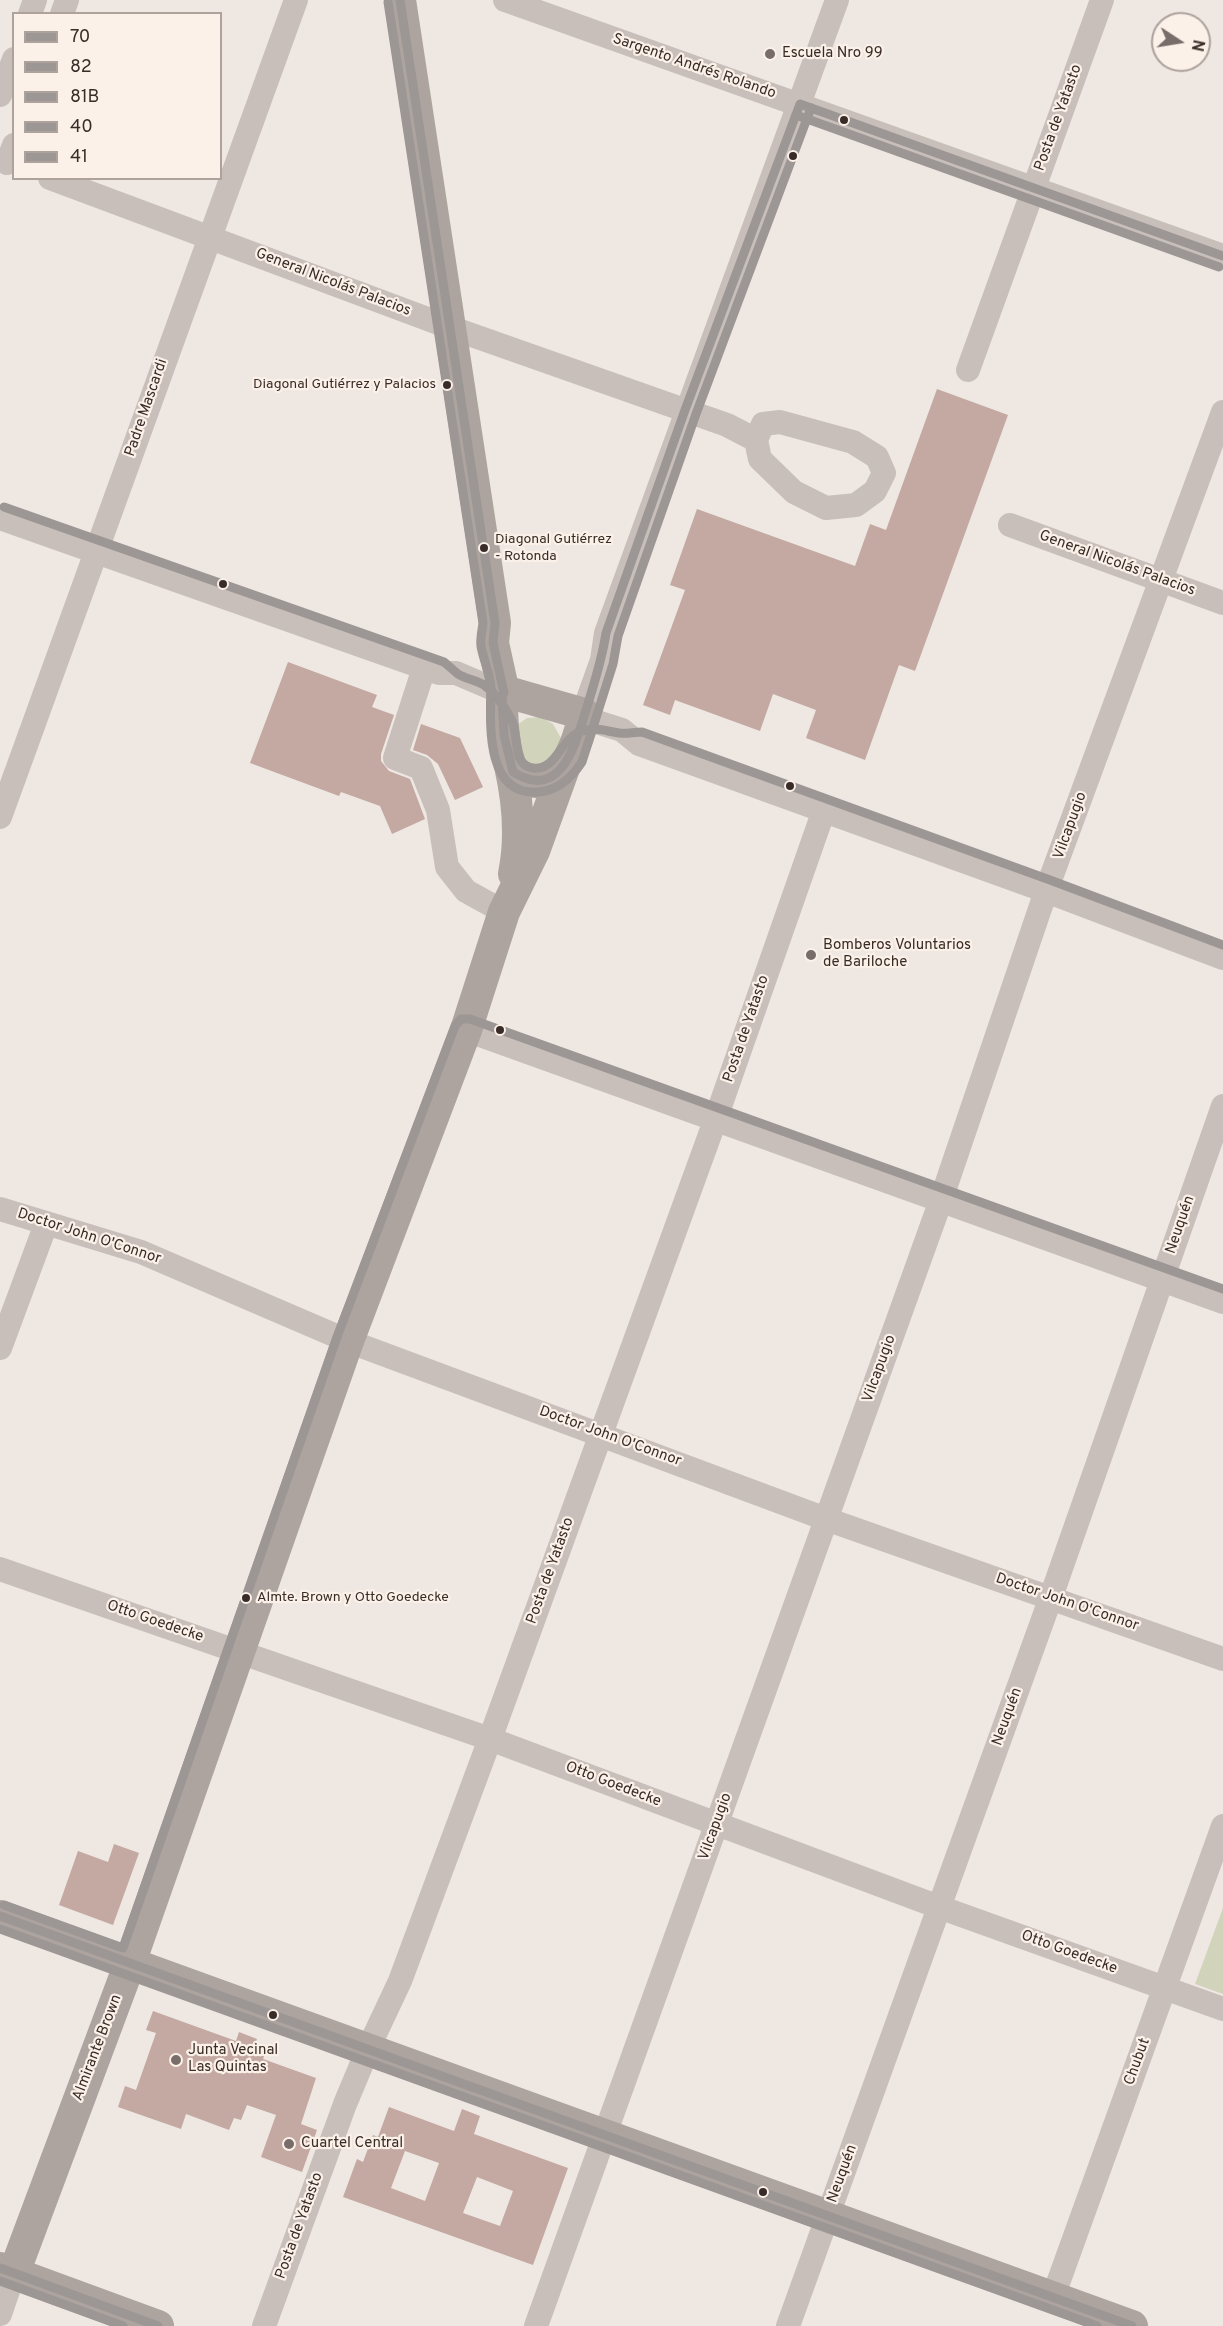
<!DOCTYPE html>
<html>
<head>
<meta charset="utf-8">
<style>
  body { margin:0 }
  #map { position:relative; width:1223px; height:2326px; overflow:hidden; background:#eee7e2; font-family:Overpass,sans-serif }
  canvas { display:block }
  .legend { position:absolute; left:12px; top:12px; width:210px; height:168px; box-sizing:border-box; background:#fbf1e9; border:2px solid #ada29c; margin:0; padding:8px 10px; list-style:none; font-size:18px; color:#392c28 }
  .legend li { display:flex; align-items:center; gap:12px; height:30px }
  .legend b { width:30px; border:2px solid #ada29c }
  .north { position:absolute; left:1151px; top:12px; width:60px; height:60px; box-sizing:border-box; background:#fbf1e9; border:2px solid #ada29c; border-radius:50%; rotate:102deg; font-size:16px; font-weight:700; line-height:24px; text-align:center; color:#392c28 }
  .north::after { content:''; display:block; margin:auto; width:21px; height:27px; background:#786d69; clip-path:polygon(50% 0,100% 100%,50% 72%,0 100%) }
</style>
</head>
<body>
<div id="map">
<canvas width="1223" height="2326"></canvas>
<ul class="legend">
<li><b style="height:8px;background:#9c9694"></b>70</li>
<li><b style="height:8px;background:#9c9694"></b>82</li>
<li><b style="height:8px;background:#9c9694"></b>81B</li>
<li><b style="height:8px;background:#9c9694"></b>40</li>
<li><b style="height:8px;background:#9c9694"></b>41</li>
</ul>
<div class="north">N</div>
</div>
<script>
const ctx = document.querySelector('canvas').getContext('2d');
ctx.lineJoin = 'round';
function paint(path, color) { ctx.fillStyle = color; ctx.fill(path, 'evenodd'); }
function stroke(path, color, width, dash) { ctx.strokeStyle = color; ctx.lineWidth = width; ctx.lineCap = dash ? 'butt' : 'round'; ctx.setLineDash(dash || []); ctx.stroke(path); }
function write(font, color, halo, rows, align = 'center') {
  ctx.font = font + ' Overpass,sans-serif'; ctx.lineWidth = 4.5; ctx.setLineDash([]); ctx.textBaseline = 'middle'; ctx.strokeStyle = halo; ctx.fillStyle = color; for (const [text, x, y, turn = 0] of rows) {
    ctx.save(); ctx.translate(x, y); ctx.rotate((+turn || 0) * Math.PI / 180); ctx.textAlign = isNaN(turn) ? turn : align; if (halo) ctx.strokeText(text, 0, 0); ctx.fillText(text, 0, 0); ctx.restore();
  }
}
const green = new Path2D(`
  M541 717 553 724 562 740 549 767 525 768 517 725 527 718Z
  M1223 1908V1994L1195 1984Z`);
const building = new Path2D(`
  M937 389 1008 415 915 671 899 665 865 760 806 738 816 710 773 694 760 731 675 700 670 715 643 705 685 590 670 585 697 509 855 566 870 524 886 530Z
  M288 662 377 695 372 707 394 715 381 754V761L389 771 410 779 425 819 392 834 380 806 341 792 339 796 250 763Z
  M421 724 460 738 483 787 455 800 438 764 427 755 413 750Z
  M114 1844 139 1853 113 1925 59 1905 78 1851 108 1862Z
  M153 2011 236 2041 239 2032 257 2039 254 2048 266 2052 263 2059 316 2078 301 2124 317 2130 302 2172 261 2157 276 2115 247 2105 241 2120 234 2118 229 2130 186 2114 181 2129 118 2107 125 2086 136 2090 156 2033 146 2030Z
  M389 2107 454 2131 462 2109 480 2116 474 2134 568 2168 533 2265 343 2197 357 2159 363 2162 373 2135 378 2137ZM405 2151 439 2163 425 2201 391 2188ZM477 2177 513 2191 500 2226 463 2213Z`);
const minor = new Path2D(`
  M505 0 1223 256
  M30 14 35 0
  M62 14 67 0
  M0 95 14 59
  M7 163 14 145
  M50 178 449 327 727 425 756 440
  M968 370 1102 0
  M780 422 853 442 877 457 884 473 875 491 856 505 826 508 794 492 760 459 756 440 763 424Z
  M0 518 439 673H456L503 693
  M1010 525 1223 603
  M424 668 395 758 421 768 438 810 447 867 466 891 504 912
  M583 713 602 660 606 633 837 0
  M584 718 622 730 639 744 1046 891 1223 958
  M0 817C99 545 195 272 296 0
  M466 1030 1223 1302
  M0 1209 141 1252 348 1341 826 1519 1223 1659
  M0 1348 46 1224
  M0 1569 490 1739 939 1907 1223 2009
  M1053 2297 1223 1826
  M0 2314 14 2273
  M264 2326 345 2104 368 2049 400 1981 490 1739 716 1118 824 810
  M536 2326 941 1200 1046 891 1223 412
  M788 2326 1051 1597 1223 1106`);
const major = new Path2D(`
  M400 0 495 623 493 643 504 693
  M507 692 584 714C584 722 580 729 578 737 568 766 547 799 513 772 503 748 502 722 502 696Z
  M510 766C518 801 521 839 514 874
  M0 1916 1132 2326
  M0 2268 158 2326
  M14 2273 130 1963 348 1341 466 1030 504 912 534 851 564 768`);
const bus1 = new Path2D(`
  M400 0 495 623 493 643 504 693 502 696 504 735 513 772C562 802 575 744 586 710 594 684 602 660 606 633L685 410 800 104
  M800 104 1223 256`);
const bus2 = new Path2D(`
  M388 2 483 623C482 631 480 639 481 646 483 660 492 677 491 691 490 726 486 796 538 792 557 791 572 777 582 762L613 664 618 636 696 414 811 108
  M796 115 1219 267`);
const bus3 = new Path2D(`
  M4 507 444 662C449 666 453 670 458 674 466 679 476 680 484 685 497 694 505 707 512 721 519 736 512 766 533 768 557 771 560 738 582 731 597 727 605 731 619 733 626 734 634 732 642 732L1050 880 1223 945
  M4 1905 123 1948 337 1337 455 1026 461 1019H470L1223 1289`);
const bus4 = new Path2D(`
  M0 1916 1132 2326
  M0 2268 158 2326`);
const bus5 = new Path2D(`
  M0 1929 1097 2326
  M0 2281 123 2326`);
const markers = [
  [770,54,6,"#786d69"],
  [844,120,5,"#392c28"],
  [793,156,5,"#392c28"],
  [447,385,5,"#392c28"],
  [484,548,5,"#392c28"],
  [223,584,5,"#392c28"],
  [790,786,5,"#392c28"],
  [811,955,6,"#786d69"],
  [500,1030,5,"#392c28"],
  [246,1598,5,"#392c28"],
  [273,2015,5,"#392c28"],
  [176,2060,6,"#786d69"],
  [289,2144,6,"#786d69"],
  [763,2192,5,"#392c28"]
];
const busNames = [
  ["Diagonal Gutiérrez y Palacios",436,385,"right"],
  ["Diagonal Gutiérrez",495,540],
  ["- Rotonda",495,557],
  ["Almte. Brown y Otto Goedecke",257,1598]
];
const poiNames = [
  ["Escuela Nro 99",782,54],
  ["Bomberos Voluntarios",823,946],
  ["de Bariloche",823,963],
  ["Junta Vecinal",188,2051],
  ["Las Quintas",188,2068],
  ["Cuartel Central",301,2144]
];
const streetNames = [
  ["Sargento Andrés Rolando",694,67,19],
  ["Posta de Yatasto",1059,118,-70],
  ["General Nicolás Palacios",333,283,21],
  ["Padre Mascardi",147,408,-71],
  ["General Nicolás Palacios",1117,564,20],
  ["Vilcapugio",1071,826,-70],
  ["Posta de Yatasto",747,1029,-71],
  ["Neuquén",1181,1225,-71],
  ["Doctor John O'Connor",89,1237,18],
  ["Vilcapugio",880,1369,-70],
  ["Doctor John O'Connor",610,1437,20],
  ["Posta de Yatasto",551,1571,-70],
  ["Doctor John O'Connor",1067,1603,19],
  ["Otto Goedecke",155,1622,19],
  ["Neuquén",1008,1717,-70],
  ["Otto Goedecke",613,1785,21],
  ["Vilcapugio",716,1827,-70],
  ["Otto Goedecke",1069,1953,20],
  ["Almirante Brown",98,2048,-69],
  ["Chubut",1138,2062,-70],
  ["Neuquén",843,2174,-70],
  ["Posta de Yatasto",300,2226,-70]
];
paint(green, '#d1d4bb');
paint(building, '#c3a9a2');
stroke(minor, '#c8bfba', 24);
stroke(major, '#ada49f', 32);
stroke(bus1, '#9c9694', 9);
stroke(bus2, '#9c9694', 9);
stroke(bus3, '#9c9694', 9);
stroke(bus4, '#9c9694', 9);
stroke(bus5, '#9c9694', 9);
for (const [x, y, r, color] of markers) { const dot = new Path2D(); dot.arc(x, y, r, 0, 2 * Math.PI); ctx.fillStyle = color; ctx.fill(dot); stroke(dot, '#fbf1e9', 2); }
write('14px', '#392c28', '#fbf1e9', busNames, 'left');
write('15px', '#392c28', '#fbf1e9', poiNames, 'left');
write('15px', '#392c28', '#fbf1e9', streetNames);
</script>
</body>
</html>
